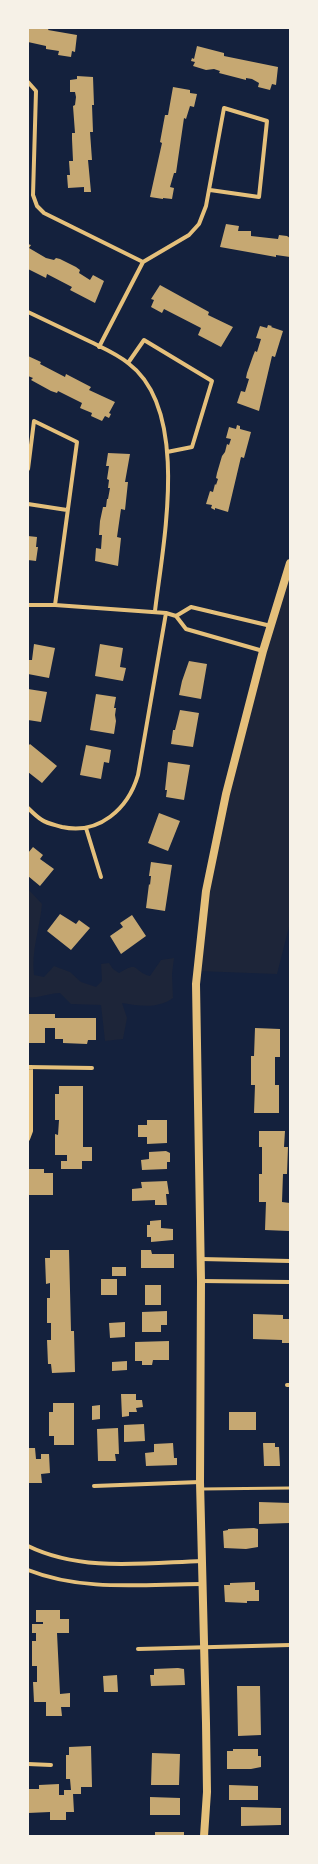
<!DOCTYPE html>
<html>
<head>
<meta charset="utf-8">
<style>
  body { margin:0 }
  #map { position:relative; width:318px; height:1864px; overflow:hidden; background:#14213d; font-family:"PT Sans",sans-serif }
  canvas { display:block }
  .frame { position:absolute; inset:0; border:29px solid #f6f1e7; pointer-events:none }
</style>
</head>
<body>
<div id="map">
<canvas width="318" height="1864"></canvas>
<div class="frame"></div>
</div>
<script>
const ctx = document.querySelector('canvas').getContext('2d');
ctx.lineJoin = 'round';
function paint(path, color) { ctx.fillStyle = color; ctx.fill(path, 'evenodd'); }
function stroke(path, color, width, dash) { ctx.strokeStyle = color; ctx.lineWidth = width; ctx.lineCap = dash ? 'butt' : 'round'; ctx.setLineDash(dash || []); ctx.stroke(path); }
const green = new Path2D(`
  M290 563V923L277 974 197 971 206 891 226 794Z
  M28 889 42 904C40 928 31 951 34 975L44 977 54 966 70 972 81 982 96 987 102 981 101 964 109 963 113 969 119 973C140 960 132 971 150 976L161 960 174 958 172 974 173 998C158 1009 140 1006 122 1003L127 1018 123 1039 105 1041 101 1005 71 1004 60 993C49 993 36 999 28 997Z`);
const building = new Path2D(`
  M28 28H49L48 30 77 35 75 52 72 51 71 57 58 55 59 51 46 49V46L28 42Z
  M197 46 224 53V56L278 67 276 85 272 84 270 90 258 87 259 83 252 79 246 78V80L219 73 220 71 214 69 206 70 193 66 195 62 191 61 192 58 194 59Z
  M77 76 93 77 94 105H92L93 132H90L92 160H88L91 192H84V187L68 188 67 175H70L69 161H73L72 139V133H75L73 106 75 105 76 97 75 92H70V80L77 79Z
  M173 87 190 90V93L197 94 194 107 190 106 186 119 184 118 176 173H174L170 187 174 188 172 199 163 198V199L150 197 162 143 160 142 165 115H168Z
  M226 224 239 226 238 231H251V236L278 239 279 235 287 236 290 238V257L276 255V257L220 247Z
  M28 244 31 245 29 248 46 258 54 260 56 258 60 259 76 267 80 270 79 273 90 280 93 275 104 281 95 303 70 290 72 287 47 274 46 278 28 269Z
  M160 285 209 312 208 315 233 327 221 347 198 335 201 328 164 309 162 313 151 307 154 300 151 299Z
  M268 325 272 326 271 327 283 331 275 357 272 356 259 411 237 403 241 391 245 392 249 379 246 378 247 373 253 356 255 351 257 352 261 339 256 338 260 326 267 328Z
  M28 356 41 362 40 364 65 377 66 374 91 387 89 390 115 402 109 413 111 414 109 418 105 416 102 421 91 416 92 413 80 408 82 403 58 391 57 393 51 391 31 380 33 378 28 376Z
  M237 425 240 426V429L251 432 244 458 241 457 228 512 215 508V510L211 508 212 505 206 504 210 491 213 492 215 484 216 485 218 479 216 478 217 473 222 456 225 452 227 444 229 445 231 439 226 438 229 427 236 429Z
  M108 453 130 454 125 482H128L125 510 121 509 117 537 121 538 118 566 95 561 96 548 101 549 102 535H99L100 521 103 507H106L107 499H108L110 488H108L109 480 107 479 109 466H106Z
  M28 536 37 537 36 547H38L36 561 28 560Z
  M34 644 55 648 49 678 28 674V660H32Z
  M100 644 123 648 120 667 126 668 123 681 95 676Z
  M189 661 207 664 201 699 179 695 182 681Z
  M28 689 47 692 41 722 28 720Z
  M96 694 116 697 114 708H116L115 715 116 721 114 734 90 730Z
  M180 710 199 713 193 747 171 744 173 730H175Z
  M30 744 57 766 42 783 28 772V746Z
  M86 745 111 750 109 763 104 762 101 779 80 775Z
  M168 762 190 765 184 800 166 797 167 790H165Z
  M159 813 180 821 168 851 148 843Z
  M33 847 43 855 40 859 54 869 40 886 28 876V853Z
  M151 862 172 865 165 911 146 908 149 884 150 885 151 876H149Z
  M60 914 76 924 79 920 90 928 71 950 47 931Z
  M132 915 146 936 121 954 110 936 123 927 120 923Z
  M28 1014H55V1018H96V1040H88L87 1044 63 1043V1039H55V1028H45V1043H29Z
  M255 1028 280 1029V1057H275V1085H279V1113H254L255 1085H251V1056H254Z
  M59 1086H83V1147H92V1161H82V1169H61V1161H67V1155H55V1134L58 1135 59 1120H55V1094H59Z
  M147 1120H167V1143L147 1144V1137H138V1125H147Z
  M259 1131H285L284 1147H288L287 1174H283L282 1202 290 1203 289 1231 265 1230 266 1202H259V1174H262V1147H259Z
  M166 1151 170 1153V1162H167V1169L142 1170 141 1160 149 1159V1152Z
  M28 1169H44V1173H53V1195H28Z
  M167 1181 169 1194H166L167 1205H155V1200L132 1201V1189L142 1188 141 1182Z
  M161 1220V1228L173 1229V1240L151 1242V1237H147V1225H150V1221Z
  M50 1250H69L71 1331H74L75 1372 52 1373 51 1364H48L47 1340H51V1323H47V1298H50V1283L46 1284 45 1258H50Z
  M141 1250H151L152 1254H174V1268H141Z
  M112 1267H126V1276H112Z
  M101 1279H117V1295H101Z
  M145 1285H161V1305H145Z
  M167 1311V1325H161V1332H142V1312Z
  M253 1314 283 1315V1319H290V1343H282V1340L253 1339Z
  M125 1322V1337L110 1338 109 1323Z
  M169 1341V1360H153L152 1365H142V1361H135V1342Z
  M127 1361V1370L112 1371V1362Z
  M121 1394H136V1400H142L143 1407 136 1408 137 1412H129V1416L122 1417Z
  M53 1403H74V1445H54V1436H49V1412H53Z
  M100 1405V1419L92 1420V1406Z
  M229 1412H256V1430H229Z
  M144 1424 145 1441 124 1442V1425Z
  M118 1428 119 1454H115L116 1461H98L97 1429Z
  M173 1443 174 1458H177V1465L146 1466 145 1453 154 1452V1444Z
  M263 1443H275V1447H279L280 1466H264Z
  M28 1448H35L36 1459H41V1454H49L50 1473 41 1474 42 1483H28Z
  M259 1502 290 1503V1523L259 1524Z
  M254 1528 258 1529V1547L246 1549 224 1548 223 1531 228 1530V1529Z
  M255 1582V1590H259V1601H247V1603L225 1602 224 1585H230V1583Z
  M36 1610H60V1619H69V1633H57L60 1694 70 1693V1707H61L62 1716H46V1702H34L33 1682H37V1666H32V1641H36V1633H32V1624H43V1622H36Z
  M178 1668 184 1669 185 1685 151 1686 150 1675H154V1669Z
  M117 1675 118 1692H104L103 1676Z
  M237 1686H260L261 1735 238 1736Z
  M91 1746 92 1787H81V1794H73L74 1812H66V1820H50V1812L28 1813V1789H39V1785L59 1784V1795H64V1790H71L70 1779H66V1755H69V1747Z
  M233 1749H258V1756H261V1767L251 1769H227V1751H233Z
  M152 1753 180 1754 179 1785H151Z
  M229 1785 258 1786V1800H229Z
  M150 1797 180 1798V1815H150Z
  M241 1807 281 1808V1825L241 1826Z
  M155 1832H184V1836H155Z`);
const service = new Path2D(`
  M201 1489 290 1488`);
const minor = new Path2D(`
  M28 82 36 91 33 195 37 206 44 213 143 262
  M28 312C49 322 70 332 91 342 103 348 117 354 128 363 191 410 163 543 155 611
  M99 347 143 262 189 235 199 224 206 206 224 108 267 121 259 197 210 190
  M128 363 144 340 212 381 192 447 167 452
  M28 469 34 421 77 442 55 605
  M28 504 67 510
  M28 605H55L166 613 176 616 186 629 263 651
  M176 616 191 607 271 626
  M28 808C32 812 37 817 42 820 48 824 56 825 62 827 99 835 128 809 138 775L166 613
  M86 828 101 877
  M28 1067 92 1068
  M28 1139 31 1131V1067
  M201 1259 290 1261
  M201 1281 290 1282
  M287 1385H290
  M94 1486 200 1482
  M28 1546C81 1572 144 1563 202 1561
  M28 1570C83 1592 145 1584 202 1584
  M138 1649 290 1645
  M28 1764 51 1765`);
const secondary = new Path2D(`
  M204 1836 207 1792 206 1723 200 1482 201 1281 196 984 206 891 226 794 263 651 290 563`);
paint(green, '#1d2539');
paint(building, '#c6a872');
stroke(service, '#e5c07b', 3);
stroke(minor, '#e5c07b', 4);
stroke(secondary, '#e5c07b', 8);
</script>
</body>
</html>
